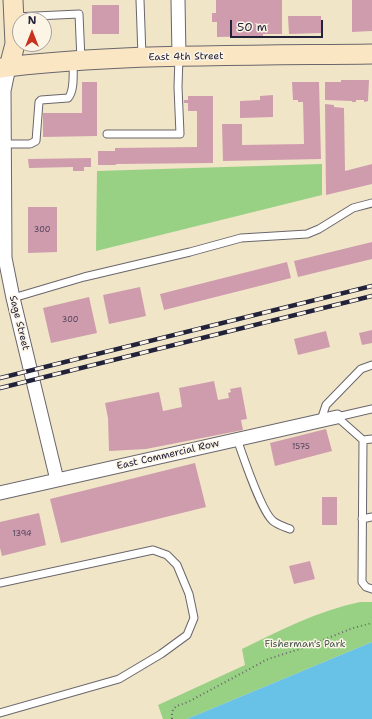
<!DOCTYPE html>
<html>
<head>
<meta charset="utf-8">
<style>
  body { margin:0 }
  #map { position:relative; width:372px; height:719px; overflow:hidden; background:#f0e5c7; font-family:"Shantell Sans",sans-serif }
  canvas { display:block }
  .north { position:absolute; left:12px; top:12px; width:40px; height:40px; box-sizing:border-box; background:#fcf5e5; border:1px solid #a5a1a1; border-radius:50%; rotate:0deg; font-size:11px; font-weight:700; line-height:16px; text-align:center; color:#22223b }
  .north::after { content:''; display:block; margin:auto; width:14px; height:18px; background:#c8321e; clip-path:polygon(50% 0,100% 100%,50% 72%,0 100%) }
  .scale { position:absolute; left:230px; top:20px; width:93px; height:18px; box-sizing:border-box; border:2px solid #22223b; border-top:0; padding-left:5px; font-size:12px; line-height:14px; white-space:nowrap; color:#22223b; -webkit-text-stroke:3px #fcf5e5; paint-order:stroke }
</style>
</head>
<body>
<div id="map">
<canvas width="372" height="719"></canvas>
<div class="north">N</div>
<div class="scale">50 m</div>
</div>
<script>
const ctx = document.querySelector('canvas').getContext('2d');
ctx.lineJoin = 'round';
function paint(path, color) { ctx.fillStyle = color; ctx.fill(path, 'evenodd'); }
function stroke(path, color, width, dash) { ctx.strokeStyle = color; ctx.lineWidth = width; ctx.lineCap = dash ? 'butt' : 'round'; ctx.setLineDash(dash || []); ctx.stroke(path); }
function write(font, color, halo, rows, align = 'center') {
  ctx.font = font + ' "Shantell Sans",sans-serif'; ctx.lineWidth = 3; ctx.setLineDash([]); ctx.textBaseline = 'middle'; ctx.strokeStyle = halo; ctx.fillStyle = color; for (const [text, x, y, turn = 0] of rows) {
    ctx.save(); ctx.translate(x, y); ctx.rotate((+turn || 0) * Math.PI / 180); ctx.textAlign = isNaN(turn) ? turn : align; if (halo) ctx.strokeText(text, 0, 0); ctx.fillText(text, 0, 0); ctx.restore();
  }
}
const green = new Path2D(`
  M322 164V195L96 251 97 171Z
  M360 602H372V642L187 719H163L158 705 245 665 242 649C280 630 318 611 360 602Z`);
const water = new Path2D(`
  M372 642V719H187Z`);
const building = new Path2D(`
  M216 0H282V34H263V36L217 37V22H212V13H216Z
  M352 0H372V31L352 32Z
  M92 5H119V34H92Z
  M288 16H321V33L289 34Z
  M341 80H369L368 101 364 102V100H356V102H352V101L325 100V82H341Z
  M82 82H97V136L43 137V113H82Z
  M292 82H319L321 159 223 161 222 124H242V145L304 144 303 102H298V100H293Z
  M273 95V117L240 118V101L260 100V96Z
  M188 96H213V163L116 164V165H98V151H115V148L197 147V111H188V103H184V100H188Z
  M325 104 334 105V107L344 108 345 171 372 164V184L326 195Z
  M91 158V167H84V171H73V167L29 168 28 159Z
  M28 207H57V252L28 253Z
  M372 242V259L298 277 294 261Z
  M287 262 291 278 164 310 160 294Z
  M140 287 146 316 109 324 103 295Z
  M89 297 97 333 51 343 43 308Z
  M372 330V343L362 345 359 333Z
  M326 331 330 347 298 355 294 339Z
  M214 381 218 400 229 398 228 393 231 392 230 389 241 387 247 419 241 420 243 430 146 449 109 451 108 418 105 403 159 392 163 411 182 407 179 388Z
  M326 429 332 451 275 466 270 443Z
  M195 463 206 507 61 543 50 499Z
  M322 497H337V525H322Z
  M39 513 46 545 2 556 0 548V522Z
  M310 561 315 579 294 584 289 566Z`);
const path = new Path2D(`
  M172 719C171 706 177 706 188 702L268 659 306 647 353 628 372 623`);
const service = new Path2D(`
  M140 0 142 56
  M14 17 79 14 81 60
  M107 134H180L178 87 179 56
  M4 144H30L36 141 39 102 41 100 68 98C75 91 73 71 73 61
  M13 298 84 277 190 252 241 238 307 234 319 229 353 208 372 203
  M337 417 363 440 362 582 366 587 372 589
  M337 417 372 409
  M321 420 326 405 361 369 372 365
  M237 439C243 456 261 511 273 521 278 525 285 527 290 529
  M363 440 372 439
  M362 519 372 517
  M0 583 153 550 167 555 177 565 189 594 194 618 187 635 161 654 119 679 0 713`);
const minor = new Path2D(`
  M178 0 179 56
  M9 67 4 91 5 258 13 298 57 480
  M0 493 337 417`);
const secondary = new Path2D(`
  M9 67 15 44 13 0
  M0 68C41 62 82 60 124 58 206 55 289 55 372 54`);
const rail = new Path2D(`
  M0 378 372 286
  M0 388 372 296`);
const numberNames = [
  ["300",42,230],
  ["300",70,320],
  ["1575",301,447],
  ["1394",22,534]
];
const streetNames = [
  ["East 4th Street",186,57,-1],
  ["Sage Street",19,323,76],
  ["East Commercial Row",168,455,-13]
];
const parkNames = [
  ["Fisherman's Park",305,644]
];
paint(green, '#98d184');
paint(water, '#68c1e6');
paint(building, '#cf9cae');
stroke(service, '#6a666c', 9);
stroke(minor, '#6a666c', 15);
stroke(secondary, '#6a666c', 21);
stroke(path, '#6a666c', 2, [1, 3]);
stroke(service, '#fff', 7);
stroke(minor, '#fff', 13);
stroke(secondary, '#fbe6c3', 19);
stroke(rail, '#22223b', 4.5);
stroke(rail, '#fcf5e5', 3, [9]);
write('8px', '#4d4058', null, numberNames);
write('10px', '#22223b', '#fcf5e5', streetNames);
write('10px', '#455751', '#fcf5e5', parkNames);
</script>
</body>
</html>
